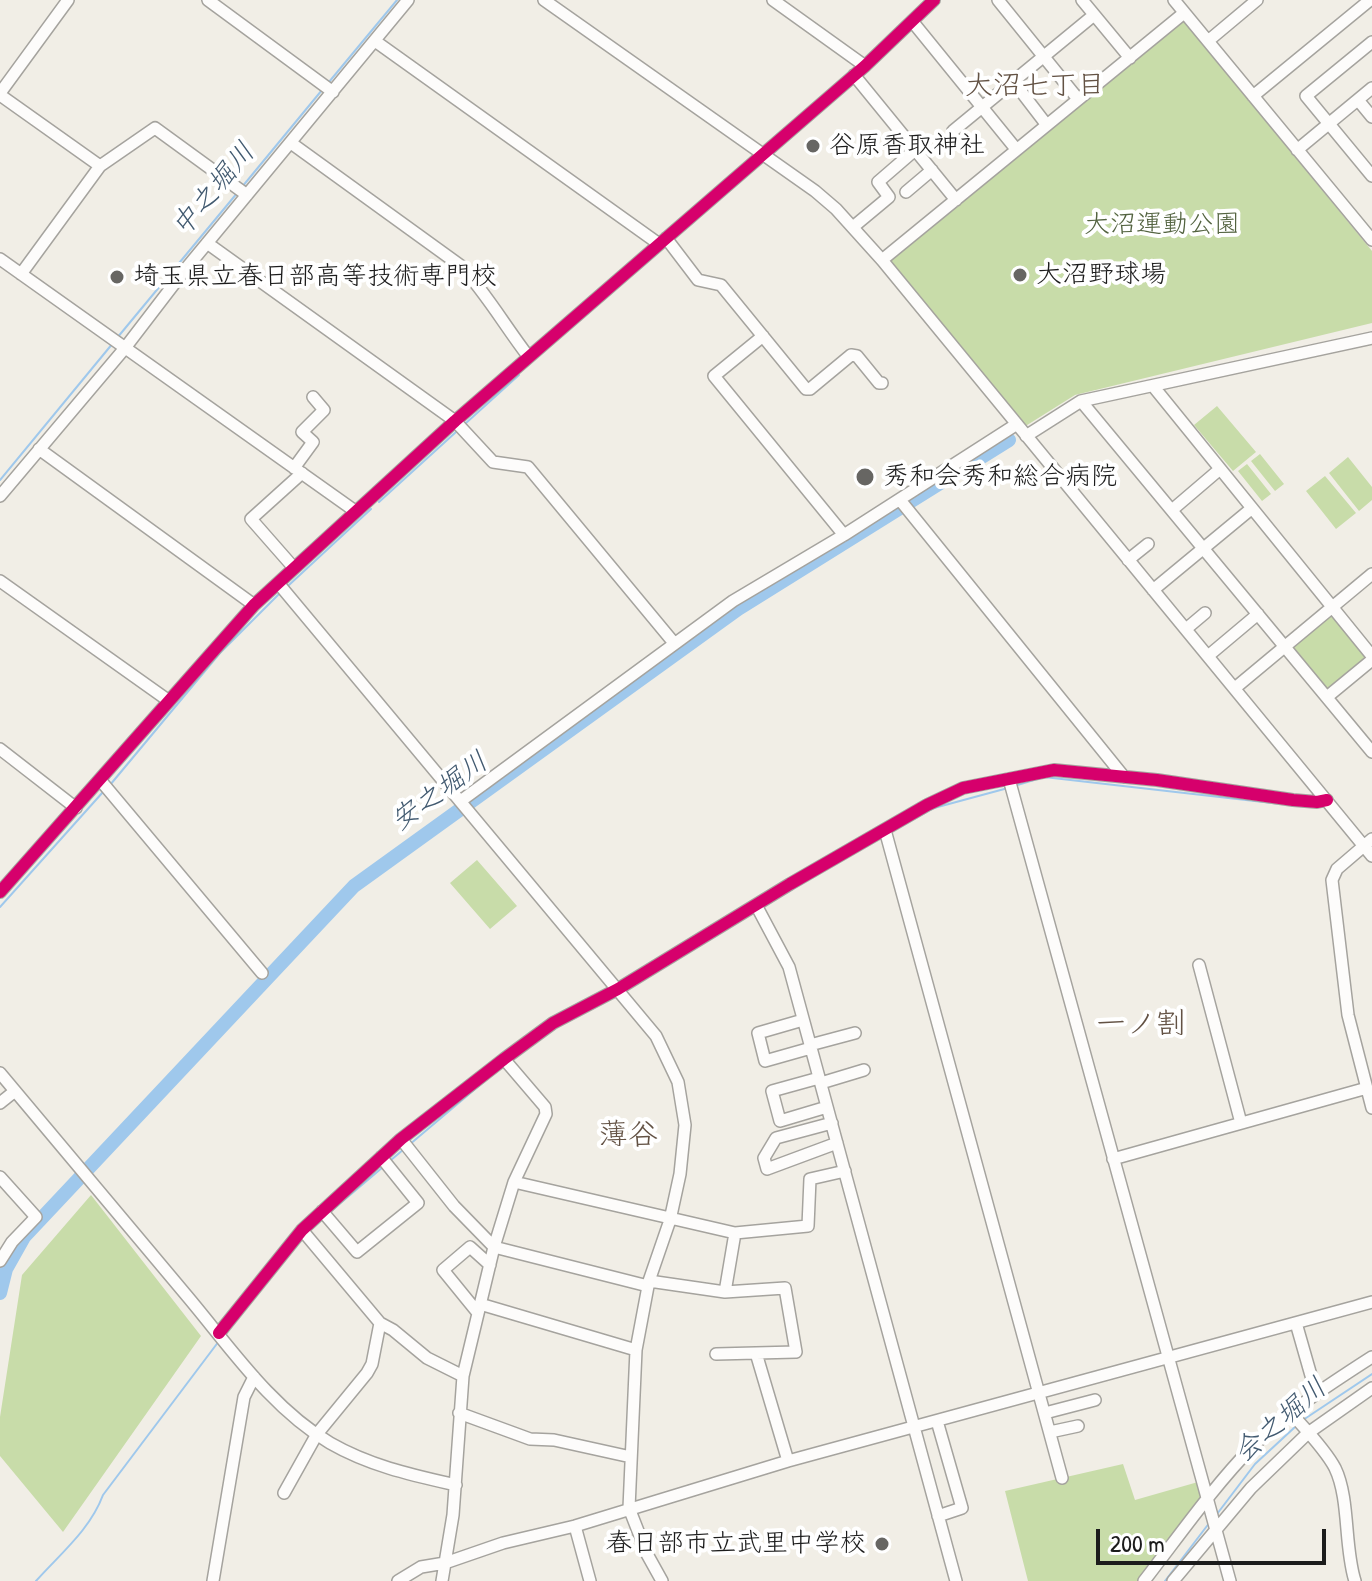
<!DOCTYPE html>
<html>
<head>
<meta charset="utf-8">
<style>
  body { margin:0 }
  #map { position:relative; width:1372px; height:1581px; overflow:hidden; background:#f1eee6; font-family:"Patrick Hand",sans-serif }
  canvas { display:block }
  .scale { position:absolute; left:1096px; top:1529px; width:230px; height:36px; box-sizing:border-box; border:4px solid #1c1c1c; border-top:0; padding-left:10px; font-size:24px; line-height:28px; white-space:nowrap; color:#1c1c1c; -webkit-text-stroke:6px #fff; paint-order:stroke }
</style>
</head>
<body>
<div id="map">
<canvas width="1372" height="1581"></canvas>
<div class="scale">200 m</div>
</div>
<script>
const ctx = document.querySelector('canvas').getContext('2d');
ctx.lineJoin = 'round';
function paint(path, color) { ctx.fillStyle = color; ctx.fill(path, 'evenodd'); }
function stroke(path, color, width, dash) { ctx.strokeStyle = color; ctx.lineWidth = width; ctx.lineCap = dash ? 'butt' : 'round'; ctx.setLineDash(dash || []); ctx.stroke(path); }
function write(font, color, halo, rows, align = 'center') {
  ctx.font = font + ' "Patrick Hand","Klee One",sans-serif'; ctx.lineWidth = 8; ctx.setLineDash([]); ctx.textBaseline = 'middle'; ctx.strokeStyle = halo; ctx.fillStyle = color; for (const [text, x, y, turn = 0] of rows) {
    ctx.save(); ctx.translate(x, y); ctx.rotate((+turn || 0) * Math.PI / 180); ctx.textAlign = isNaN(turn) ? turn : align; if (halo) ctx.strokeText(text, 0, 0); ctx.fillText(text, 0, 0); ctx.restore();
  }
}
const green = new Path2D(`
  M1183 20 1372 251V323L1075 395 1024 427 889 261Z
  M1217 406 1256 452 1233 471 1194 425Z
  M1260 454 1284 484 1275 491 1251 461Z
  M1348 457 1372 487V500L1359 511 1329 473Z
  M1247 464 1271 494 1262 501 1238 471Z
  M1325 476 1356 513 1336 529 1306 491Z
  M1330 612 1368 658 1327 693 1289 646Z
  M477 860 517 906 490 929 450 883Z
  M91 1195 201 1336 63 1532 0 1456V1417L22 1275Z
  M1123 1464 1135 1500 1198 1482 1204 1501 1139 1581H1028L1005 1491Z`);
const stream = new Path2D(`
  M329 82 397 0
  M242 187 322 90
  M117 338 238 192
  M466 423 519 375
  M0 480 113 343
  M379 502 456 432
  M289 585 371 509
  M110 785 220 653 279 594
  M1014 786 1044 777 1281 804
  M1299 806 1310 807
  M891 832 934 808 1008 788
  M0 907 103 792
  M763 907 816 875
  M736 923 754 912
  M409 1145 487 1079
  M391 1160 404 1149
  M330 1212 383 1167
  M1303 1420 1372 1374
  M1217 1514 1255 1464 1295 1427
  M36 1581C60 1554 90 1530 103 1495L219 1341
  M1165 1581 1210 1522`);
const river = new Path2D(`
  M0 1293 6 1269 24 1237 354 886 738 609 1009 440`);
const minor = new Path2D(`
  M208 0 333 92
  M544 0 815 191 836 209 882 260 1372 856
  M773 0 865 66
  M998 0 1078 99
  M1082 0 1130 58
  M1174 0 1372 240
  M912 21 1016 149
  M375 41 659 244
  M1208 41 1257 0
  M1372 42 1306 96 1372 176
  M854 75 956 200
  M1013 81 1046 124
  M0 93 68 0
  M0 95 100 166 155 128 247 195
  M1253 96 1370 0
  M1358 100 1372 117
  M953 131 1094 15
  M291 143 461 266C486 293 505 326 528 356
  M1297 150 1372 88
  M906 192 932 170
  M853 227 889 197 878 182 915 150
  M666 238 698 280 721 285 806 389H810L851 355 857 356 879 383H882
  M207 243 455 421 493 462 528 467 674 643
  M0 259 355 511
  M882 260 1184 13
  M21 274 100 166
  M763 336 714 376 844 535
  M1153 386 1372 656
  M1081 401 1372 752
  M1026 436 1081 401 1372 338
  M39 449 254 605
  M294 468 313 442 302 432 324 410 313 397
  M0 496 125 348 184 271 408 0
  M900 500 1124 777
  M1172 510 1220 469
  M1128 560 1148 544
  M294 568 251 519 302 473
  M0 581 169 701
  M278 583 656 1036 678 1082 685 1125 680 1174 670 1220 649 1281 636 1350 629 1508 647 1554 662 1581
  M1153 590 1251 509
  M1186 629 1205 613
  M1208 656 1258 614
  M1235 688 1372 574
  M1327 697 1372 660
  M0 749 76 808
  M1009 779 1230 1581
  M101 781 262 973
  M462 800 733 601 844 535 1017 424
  M885 830 1062 1478
  M1372 839 1337 869 1332 880 1348 1015 1372 1108
  M0 892 254 605 455 421 865 66 934 0
  M756 905 789 967 956 1581
  M1199 965 1241 1123
  M803 1020 758 1033 765 1061 811 1048
  M810 1045 855 1033
  M0 1073C62 1147 125 1221 187 1296 230 1347 271 1408 330 1443 370 1466 412 1475 456 1485
  M819 1078 772 1091 780 1121 827 1107
  M821 1083 864 1070
  M0 1103 15 1091
  M832 1123 776 1138 764 1158 767 1169 837 1143
  M401 1139 454 1206 494 1247 648 1286
  M1113 1159 1367 1088
  M0 1177 36 1217 12 1242 0 1261
  M514 1182 735 1233 808 1226 810 1179 845 1171
  M322 1211 357 1252 418 1203 381 1157
  M302 1230 380 1323 393 1330 427 1358 463 1376
  M649 1281 725 1292 785 1288 796 1352 716 1354
  M725 1292 735 1233
  M480 1304 636 1350
  M478 1313 443 1270 470 1247 490 1265
  M1296 1323 1316 1393
  M219 1333 302 1230 401 1139 504 1059 553 1023 618 989 790 884 927 805 963 788 1054 770 1157 780 1293 800 1317 802 1327 800
  M756 1353 788 1461
  M459 1413 530 1439 554 1440 631 1457
  M1045 1413 1095 1400
  M1291 1413C1305 1429 1325 1449 1335 1468 1350 1499 1344 1547 1355 1581
  M937 1421 962 1508 938 1516
  M1050 1432 1078 1426
  M284 1493 317 1434 367 1373 372 1364 380 1323
  M575 1526 590 1581
  M213 1581 244 1397 254 1377
  M398 1581 421 1567 445 1563 503 1543 575 1526 788 1461 1372 1302
  M442 1581 453 1515 463 1376 494 1247 514 1182 546 1114 545 1107 504 1059
  M1144 1581C1179 1536 1213 1487 1253 1446 1288 1411 1330 1384 1372 1357
  M1173 1581 1251 1488 1308 1433 1372 1388`);
const cycleway = new Path2D(`
  M0 892 254 605 455 421 865 66 934 0
  M219 1333 302 1230 401 1139 504 1059 553 1023 618 989 790 884 927 805 963 788 1054 770 1157 780 1293 800 1317 802 1327 800`);
const markers = [
  [813,146,8,"#676663"],
  [1020,275,8,"#676663"],
  [117,277,8,"#676663"],
  [865,477,10,"#676663"],
  [882,1544,8,"#676663"]
];
const poiNames = [
  ["谷原香取神社",829,146],
  ["大沼野球場",1036,275],
  ["埼玉県立春日部高等技術専門校",133,277],
  ["秀和会秀和総合病院",883,477],
  ["春日部市立武里中学校",866,1544,"right"]
];
const parkNames = [
  ["大沼運動公園",1162,225]
];
const neighbourhoodNames = [
  ["大沼七丁目",1035,87]
];
const waterNames = [
  ["中之堀川",214,190,-50],
  ["安之堀川",440,792,-36],
  ["会之堀川",1281,1421,-41]
];
const quarterNames = [
  ["一ノ割",1141,1025],
  ["薄谷",628,1136]
];
paint(green, '#c8dca9');
stroke(stream, '#9fc8ec', 2);
stroke(river, '#9fc8ec', 14);
stroke(minor, '#a5a39e', 14);
stroke(minor, '#fdfcfb', 11);
stroke(cycleway, '#d6006c', 12);
for (const [x, y, r, color] of markers) { const dot = new Path2D(); dot.arc(x, y, r, 0, 2 * Math.PI); ctx.fillStyle = color; ctx.fill(dot); stroke(dot, '#fff', 3); }
write('26px', '#1c1c1c', '#fff', poiNames, 'left');
write('26px', '#536340', '#fff', parkNames);
write('28px', '#635244', '#fff', neighbourhoodNames);
write('italic 28px', '#425a70', '#fff', waterNames);
write('30px', '#635244', '#fff', quarterNames);
</script>
</body>
</html>
